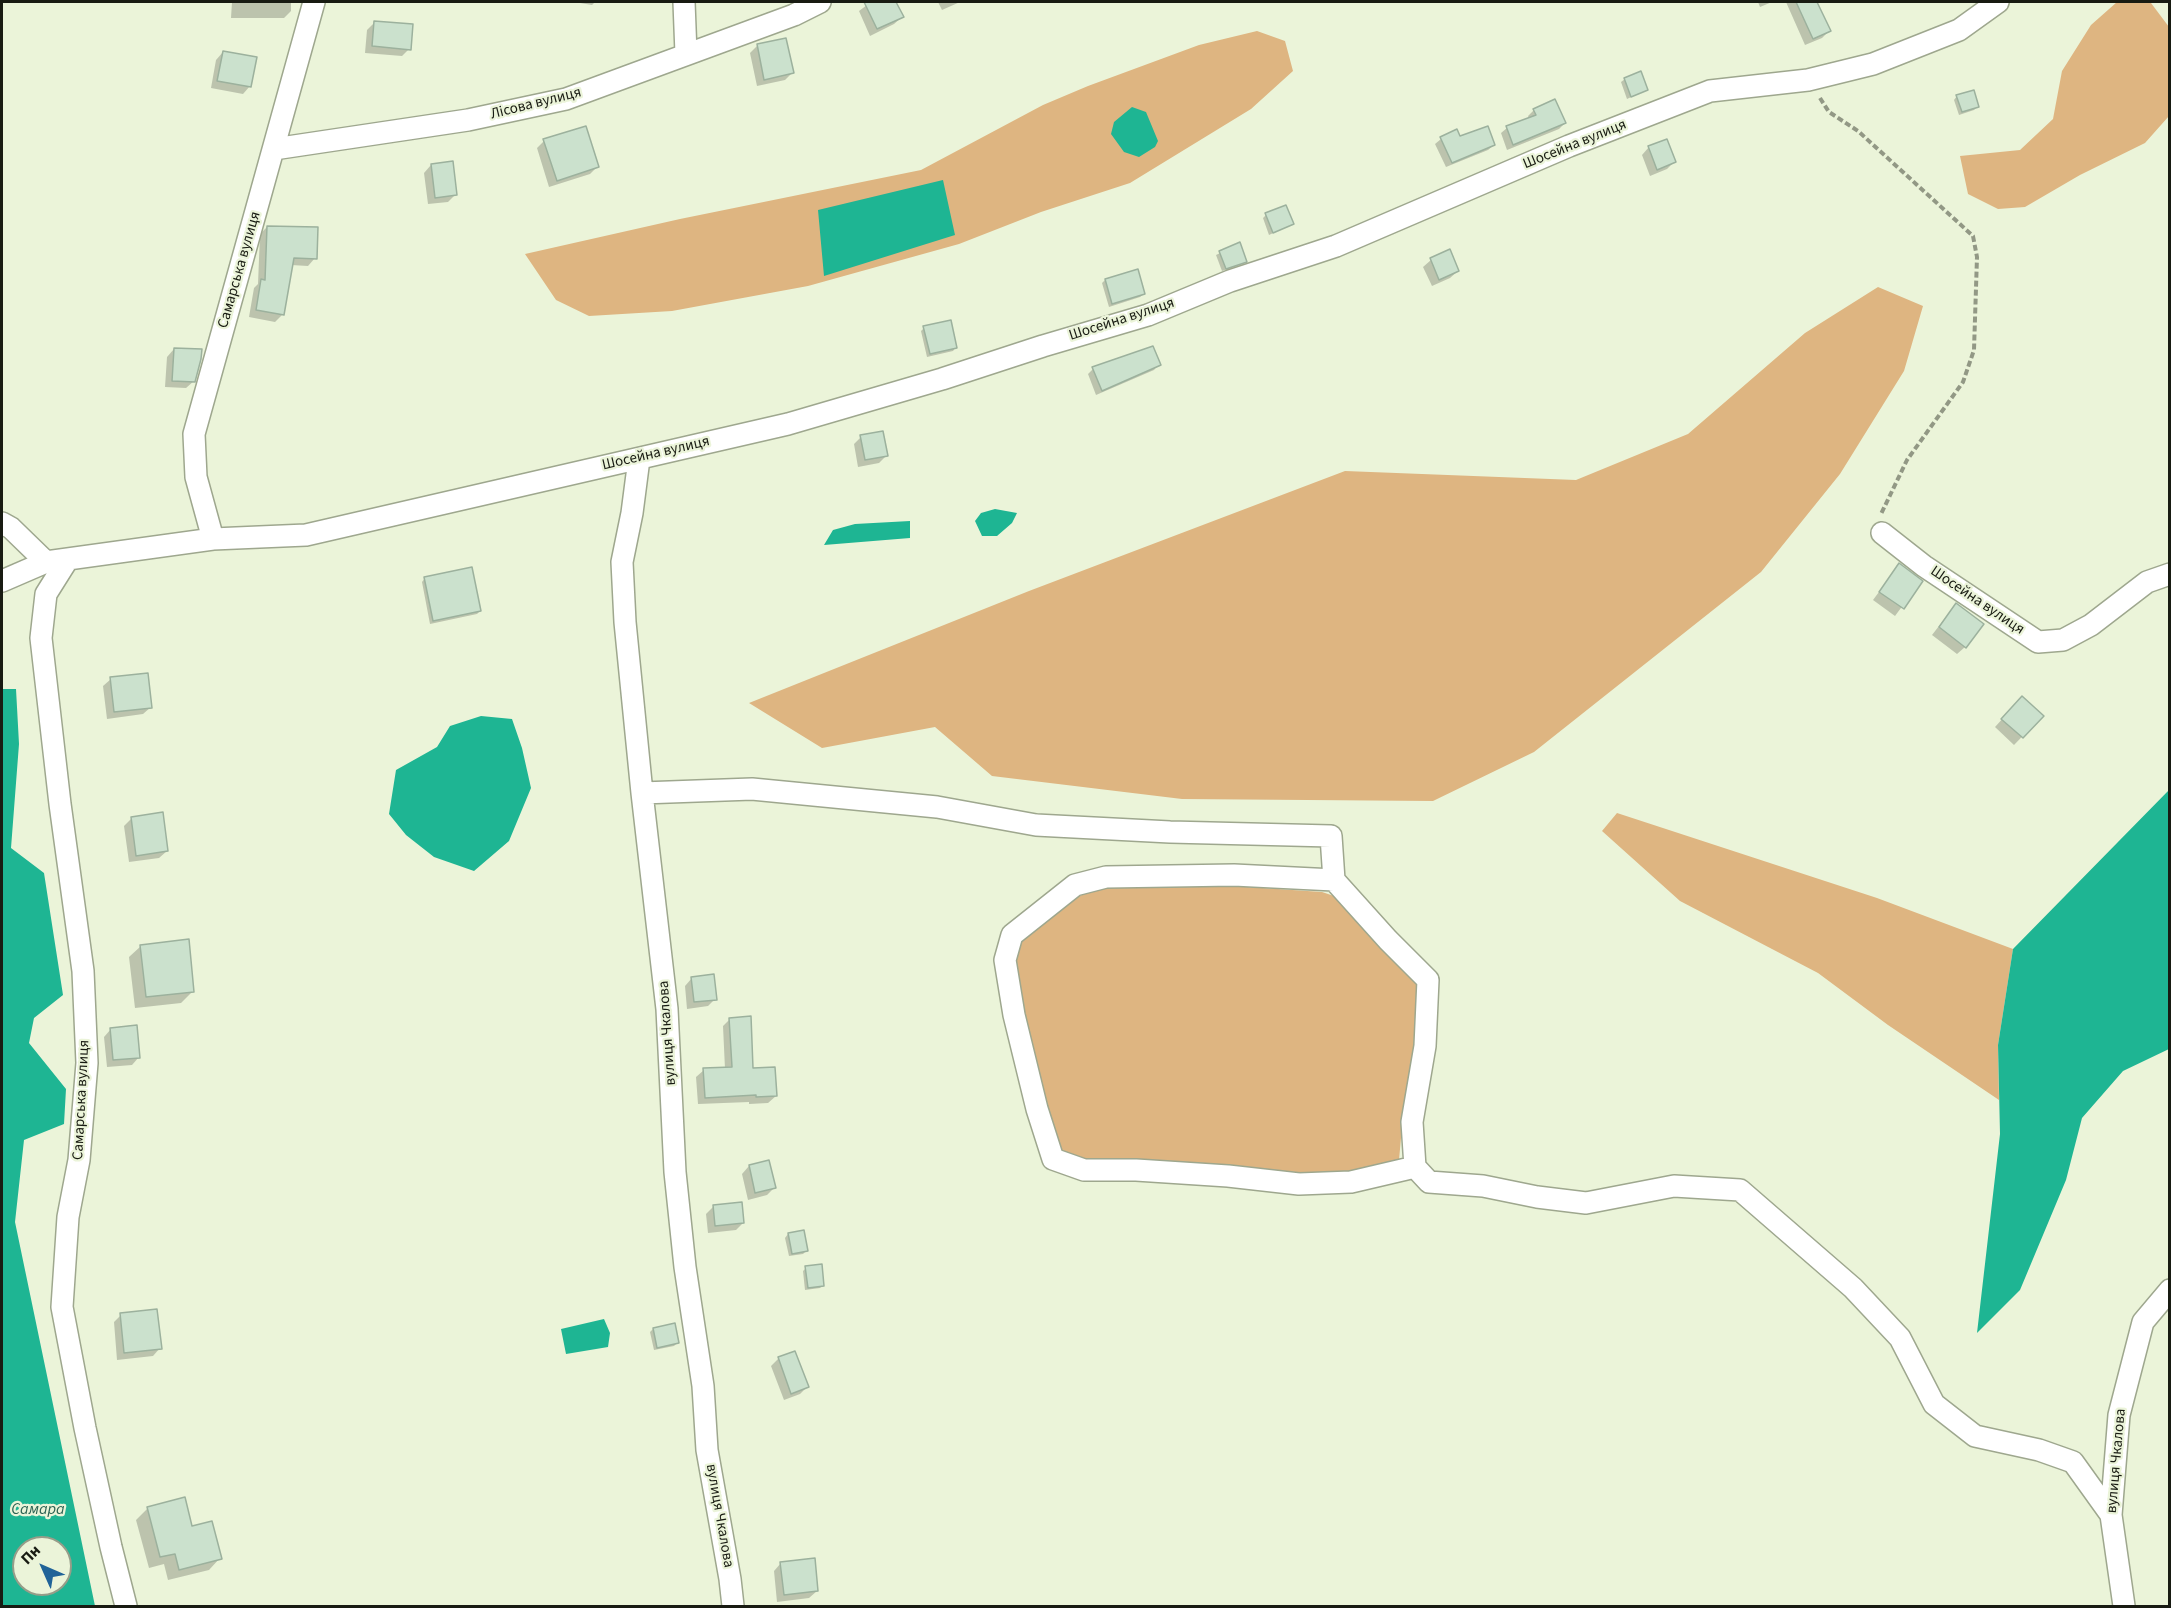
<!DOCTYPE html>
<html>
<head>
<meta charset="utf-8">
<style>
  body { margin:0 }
  #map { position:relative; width:2171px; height:1608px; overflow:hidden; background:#ebf4d9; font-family:"Source Sans 3",sans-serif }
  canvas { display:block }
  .frame { position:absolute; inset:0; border:3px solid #181b12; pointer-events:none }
  .north { position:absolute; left:12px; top:1536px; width:60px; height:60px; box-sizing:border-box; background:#ebf4d9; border:2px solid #979d89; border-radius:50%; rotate:315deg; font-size:16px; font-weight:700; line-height:24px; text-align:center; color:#181b12 }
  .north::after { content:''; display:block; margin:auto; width:21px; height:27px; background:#206398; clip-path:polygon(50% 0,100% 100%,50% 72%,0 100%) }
</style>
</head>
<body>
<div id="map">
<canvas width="2171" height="1608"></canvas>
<div class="frame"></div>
<div class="north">Пн</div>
</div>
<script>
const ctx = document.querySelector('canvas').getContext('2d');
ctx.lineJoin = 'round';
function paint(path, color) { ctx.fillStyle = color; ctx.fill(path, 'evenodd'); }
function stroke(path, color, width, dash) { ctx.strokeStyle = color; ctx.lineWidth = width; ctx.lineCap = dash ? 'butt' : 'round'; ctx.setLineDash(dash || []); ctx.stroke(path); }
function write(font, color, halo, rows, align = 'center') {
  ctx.font = font + ' "Source Sans 3",sans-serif'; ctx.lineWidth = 4.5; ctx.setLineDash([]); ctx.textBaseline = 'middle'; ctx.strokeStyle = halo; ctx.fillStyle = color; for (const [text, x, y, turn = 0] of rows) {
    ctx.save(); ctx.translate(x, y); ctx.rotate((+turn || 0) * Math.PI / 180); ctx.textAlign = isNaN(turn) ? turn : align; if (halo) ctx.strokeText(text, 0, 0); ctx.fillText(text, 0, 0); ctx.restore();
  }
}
const green = new Path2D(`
  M2117 2 2151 3 2169 27V116L2145 143 2080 175 2025 207 1998 209 1968 194 1960 156 2020 150 2053 119 2062 71 2091 25Z
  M1257 31 1285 41 1293 71 1251 109 1130 183 1041 212 959 244 808 286 672 311 589 316 556 300 525 254 680 219 921 170 1043 105 1088 86 1199 45Z
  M1878 287 1923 306 1904 371 1840 474 1761 572 1534 752 1433 801 1182 799 992 776 935 727 822 748 749 703 1029 591 1345 471 1576 480 1688 434 1805 333Z
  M1617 813 1877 898 2013 949 1998 1045 1999 1100 1888 1025 1818 973 1680 901 1602 831Z
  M1203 884 1322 892 1334 896 1418 983 1416 1051 1402 1127 1399 1160 1340 1175 1237 1168 1080 1160 1060 1150 1030 1061 1014 959 1021 939 1067 902 1103 885Z`);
const water = new Path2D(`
  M1132 107 1146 112 1158 141 1155 147 1139 157 1124 152 1111 134 1114 122Z
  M943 180 955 235 824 276 818 210Z
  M995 509 1017 513 1012 523 997 536H982L975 521 981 513Z
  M910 521V538L824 545 833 530 855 524Z
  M2 689H16L19 744 11 848 44 873 63 995 34 1018 29 1043 66 1089 64 1124 24 1140 15 1222 95 1606H2ZM24 1548H60V1584H24Z
  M481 716 512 719 522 748 531 788 509 841 474 871 434 857 406 835 389 814 396 770 437 747 450 726Z
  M2169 790V1049L2123 1071 2082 1118 2066 1180 2020 1290 1977 1333 2000 1134 1998 1045 2013 949Z
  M604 1319 610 1333 608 1347 566 1354 561 1329Z`);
const shadow = new Path2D(`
  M232 2H291V11L284 18H231Z
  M574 2H595L592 5Z
  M871 2H894L902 17 894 24 870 36 859 11Z
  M938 2H960L942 10Z
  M1758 2H1772L1760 7Z
  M1786 2H1816L1829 31 1822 38 1805 45Z
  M375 22 409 49 402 56 365 53 367 30Z
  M758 45 792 73 785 80 757 86 750 53Z
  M223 52 250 86 243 94 211 88 216 60Z
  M1625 79 1646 90 1627 99 1621 82Z
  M1957 96 1977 107 1974 110 1959 115 1954 100Z
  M1534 110 1565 123 1559 129 1507 150 1501 133 1507 128 1529 119 1528 116Z
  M1456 131 1459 138 1494 145 1488 150 1446 167 1435 144 1441 139Z
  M544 141 597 167 590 174 549 187 537 148Z
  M1649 147 1674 162 1667 169 1650 176 1642 155Z
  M431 165 456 194 448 202 428 204 424 173Z
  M1266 215 1292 224 1269 235 1263 218Z
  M267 227 315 258 308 266 291 265 282 315 275 322 249 317 254 288 258 284 260 234Z
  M1239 244 1246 261 1242 264 1222 271 1216 255Z
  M1450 251 1458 271 1450 278 1432 286 1423 267 1431 260Z
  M1105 280 1144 294 1140 297 1109 307 1102 283Z
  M924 328 956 347 953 351 927 357 921 331Z
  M174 349 194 381 186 388 165 387 167 357Z
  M1159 364 1154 370 1096 395 1088 374 1093 369Z
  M861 437 886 456 879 463 858 467 854 444Z
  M1899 565 1921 581 1895 616 1873 600Z
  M425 578 480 611 477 614 430 624 422 582Z
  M1949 613 1965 647 1957 654 1932 635Z
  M111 679 151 707 143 714 107 719 103 686Z
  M2015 705 2042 716 2014 745 1995 727Z
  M132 818 167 851 159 858 129 862 124 826Z
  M141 946 193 991 181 1003 135 1008 129 957Z
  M692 978 715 999 708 1006 687 1009 685 986Z
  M730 1019 752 1070 776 1096 768 1103 749 1104V1102L698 1104 696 1077 704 1070 725 1069 723 1026Z
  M111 1029 139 1057 132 1065 107 1067 104 1037Z
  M749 1166 774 1188 767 1195 748 1200 742 1174Z
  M714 1206 743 1223 736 1230 708 1233 706 1214Z
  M788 1234 806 1251 803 1254 789 1256 785 1238Z
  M806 1268 823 1285 820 1288 805 1290 803 1271Z
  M121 1315 160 1348 153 1356 117 1360 114 1322Z
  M653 1329 677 1343 674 1346 654 1350 650 1332Z
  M794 1353 807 1387 800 1394 784 1400 771 1366 778 1359Z
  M148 1508 191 1528 220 1558 209 1570 168 1580 164 1564 149 1568 136 1520Z
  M781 1563 817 1591 809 1598 777 1602 774 1571Z`);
const building = new Path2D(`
  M864 2H896L904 17 877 29Z
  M1796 2H1817L1831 31 1813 39Z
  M374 21 413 24 411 50 372 46Z
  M786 38 794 73 764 80 757 44Z
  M223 51 257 57 251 87 217 81Z
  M1641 71 1648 90 1631 97 1624 78Z
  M1974 90 1979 107 1962 112 1956 95Z
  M1555 99 1566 123 1513 145 1506 126 1536 115 1533 109Z
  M586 126 599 167 557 181 543 139Z
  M1488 126 1495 145 1452 163 1440 137 1457 129 1460 136Z
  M1667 139 1676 162 1657 170 1648 146Z
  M453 161 457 195 435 198 431 164Z
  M1286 205 1294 224 1273 233 1265 213Z
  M267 226 318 227 317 259 294 258 284 315 256 310 261 279 265 280Z
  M1240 242 1247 262 1226 269 1219 251Z
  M1450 249 1459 271 1439 280 1430 258Z
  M1138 269 1145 294 1112 304 1105 279Z
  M951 320 957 348 930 354 923 326Z
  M1153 346 1161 365 1102 391 1092 367Z
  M174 348 202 349 201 359 195 382 172 381Z
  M883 431 888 456 865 460 860 435Z
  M1899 563 1923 581 1904 609 1879 592Z
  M472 567 481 611 433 621 424 577Z
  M1956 603 1984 624 1966 648 1939 627Z
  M148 673 152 708 114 712 110 677Z
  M2022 696 2044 716 2023 738 2001 719Z
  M163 812 168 851 136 856 131 817Z
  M189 939 194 992 146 997 140 945Z
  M714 974 717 1000 694 1002 691 977Z
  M751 1016 753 1068 775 1067 777 1096 756 1097V1095L705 1098 703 1068 732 1067 729 1018Z
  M137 1025 140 1058 113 1060 110 1028Z
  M769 1160 776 1188 755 1193 749 1165Z
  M742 1202 744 1223 715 1226 713 1205Z
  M804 1230 808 1251 792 1254 788 1233Z
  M822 1264 824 1286 808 1288 805 1266Z
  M157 1309 162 1349 124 1353 120 1313Z
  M675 1323 679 1343 657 1348 653 1328Z
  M795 1351 809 1387 791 1394 778 1357Z
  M185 1497 192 1526 212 1521 222 1559 179 1570 175 1554 160 1557 147 1507Z
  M815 1558 818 1591 784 1595 780 1562Z`);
const path = new Path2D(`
  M1820 98 1829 112 1858 131 1973 236 1977 257 1974 350 1963 382 1907 460 1881 514`);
const minor = new Path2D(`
  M684 2 686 54
  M274 149 468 120 566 99 794 15 820 2
  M639 459 632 513 622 562 625 622 642 793 667 1009 675 1172 685 1267 703 1386 707 1450 730 1579 733 1606
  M2 523 11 528 46 562
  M1882 533 1924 566 2038 642 2063 640 2091 625 2147 582 2170 574
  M213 539 196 477 194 434 314 2
  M68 559 46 594 41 638 60 804 83 971 87 1063 79 1160 68 1217 62 1307 85 1428 111 1547 126 1606
  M2 581 46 562 213 539 306 535 788 424 942 379 1043 346 1148 315 1230 281 1336 246 1569 146 1710 91 1808 80 1873 64 1959 30 1998 2
  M642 793 752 789 937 807 1036 825 1170 832 1331 836 1334 880 1388 940 1428 980 1425 1046 1412 1122 1415 1167 1429 1182 1483 1186 1537 1197 1586 1203 1674 1186 1740 1190 1853 1288 1900 1338 1934 1404 1975 1436 2039 1450 2073 1462 2111 1515
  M1334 880 1234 875 1106 877 1075 885 1012 935 1005 960 1014 1015 1037 1109 1053 1159 1084 1170H1136L1228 1176 1299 1184 1351 1182 1415 1167
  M2124 1606 2111 1515 2119 1415 2143 1322 2170 1290`);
const streetNames = [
  ["Лісова вулиця",536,104,-14],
  ["Шосейна вулиця",1575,145,-22],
  ["Самарська вулиця",240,270,-74],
  ["Шосейна вулиця",1122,320,-18],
  ["Шосейна вулиця",656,454,-13],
  ["Шосейна вулиця",1977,601,34],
  ["вулиця Чкалова",668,1033,-94],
  ["Самарська вулиця",82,1100,-87],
  ["вулиця Чкалова",2117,1461,-85],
  ["вулиця Чкалова",719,1516,80]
];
const waterNames = [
  ["Самара",38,1510]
];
paint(green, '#deb581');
paint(water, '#1eb593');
paint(shadow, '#0003');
paint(building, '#cbe1cd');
stroke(building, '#9cb19d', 1.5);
stroke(minor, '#9ea78e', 24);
stroke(path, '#929885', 4, [6, 3]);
stroke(minor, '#fff', 21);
write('15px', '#181b12', '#ebf4d9', streetNames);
write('italic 16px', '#2c6253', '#ebf4d9', waterNames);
</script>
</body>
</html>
